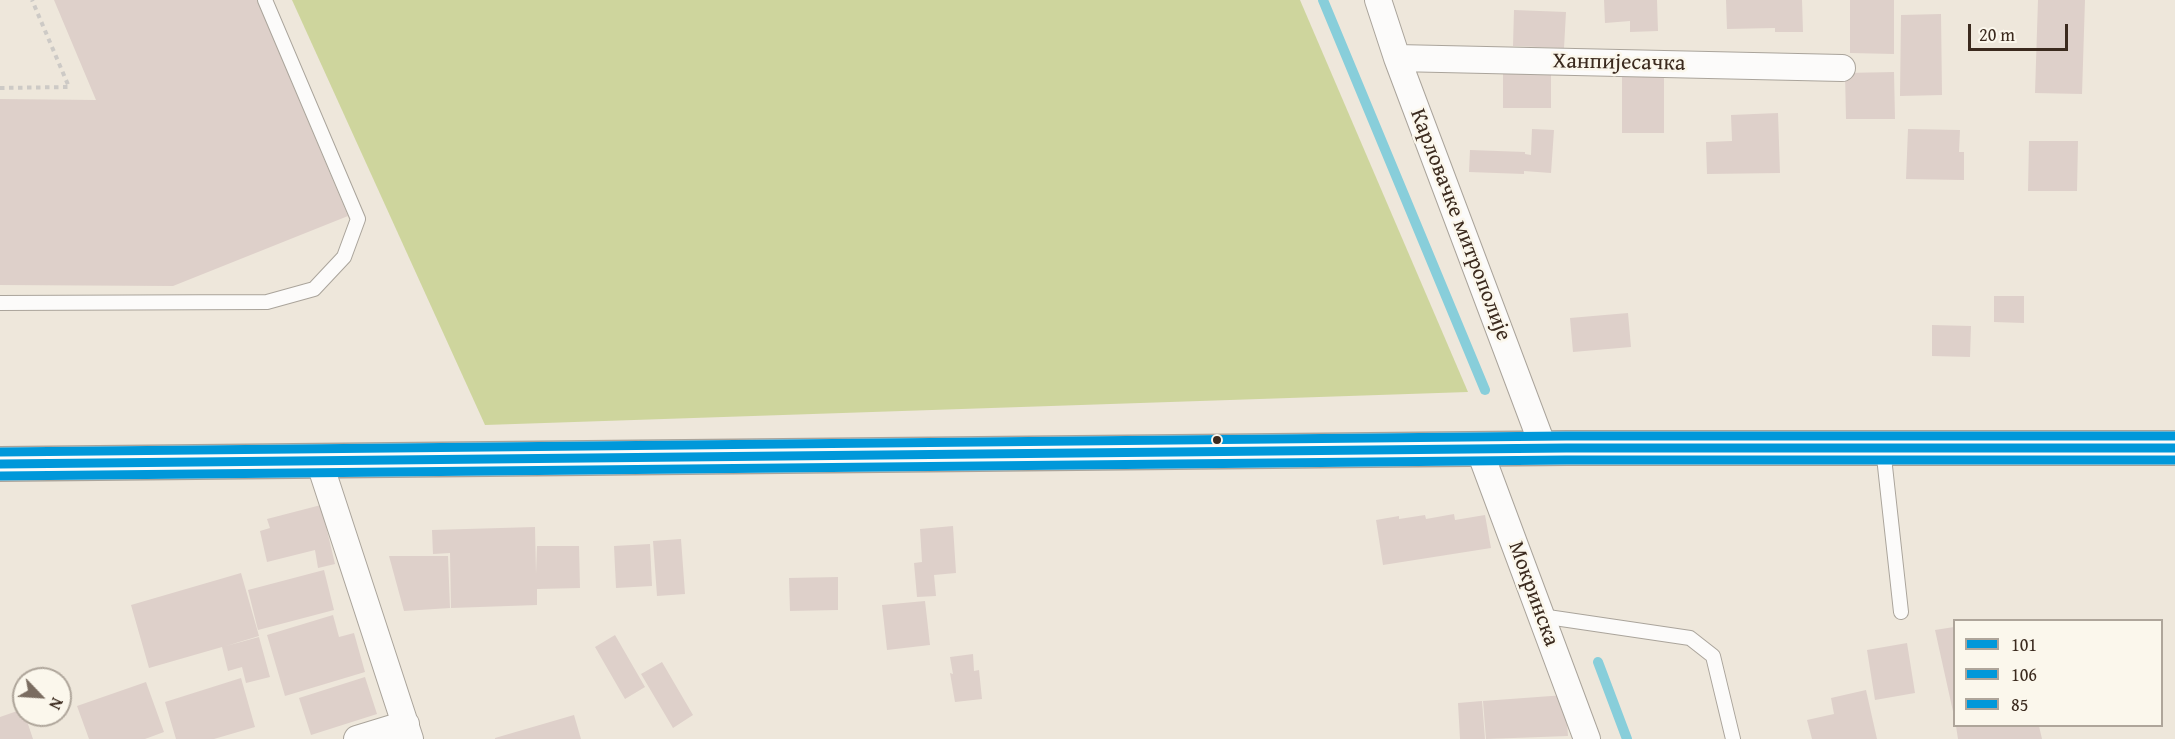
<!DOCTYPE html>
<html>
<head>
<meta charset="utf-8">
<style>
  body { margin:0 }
  #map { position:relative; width:2175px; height:739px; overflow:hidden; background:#eee7db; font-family:"Gentium Book Plus",serif }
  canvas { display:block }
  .legend { position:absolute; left:1953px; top:619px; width:210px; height:108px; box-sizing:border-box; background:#fbf7ec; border:2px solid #aea59a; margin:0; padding:8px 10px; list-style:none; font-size:18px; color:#3b2a1e }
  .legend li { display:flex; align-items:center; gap:12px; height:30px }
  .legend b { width:30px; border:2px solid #aea59a }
  .north { position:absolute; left:12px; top:667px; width:60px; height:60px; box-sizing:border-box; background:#fbf7ec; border:2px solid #aea59a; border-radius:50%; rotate:115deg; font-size:16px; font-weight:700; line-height:24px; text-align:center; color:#3b2a1e }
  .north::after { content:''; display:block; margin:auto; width:21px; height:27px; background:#7a6c60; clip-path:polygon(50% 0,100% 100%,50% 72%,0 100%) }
  .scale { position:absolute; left:1968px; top:24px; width:100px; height:27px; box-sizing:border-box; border:3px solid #3b2a1e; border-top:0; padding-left:8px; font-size:18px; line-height:21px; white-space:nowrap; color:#3b2a1e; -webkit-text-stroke:4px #fbf7ec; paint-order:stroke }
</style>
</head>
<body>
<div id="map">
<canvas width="2175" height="739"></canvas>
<ul class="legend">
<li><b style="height:8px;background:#0098da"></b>101</li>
<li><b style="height:8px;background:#0098da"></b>106</li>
<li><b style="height:8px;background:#0098da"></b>85</li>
</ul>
<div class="north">N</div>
<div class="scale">20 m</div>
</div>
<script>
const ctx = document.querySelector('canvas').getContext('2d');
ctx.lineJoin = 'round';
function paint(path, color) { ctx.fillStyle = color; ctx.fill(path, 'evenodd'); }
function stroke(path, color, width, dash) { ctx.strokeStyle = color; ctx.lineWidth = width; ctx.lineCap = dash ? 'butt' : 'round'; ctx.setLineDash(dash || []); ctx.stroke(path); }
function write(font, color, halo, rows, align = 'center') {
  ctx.font = font + ' "Gentium Book Plus",serif'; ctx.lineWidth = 5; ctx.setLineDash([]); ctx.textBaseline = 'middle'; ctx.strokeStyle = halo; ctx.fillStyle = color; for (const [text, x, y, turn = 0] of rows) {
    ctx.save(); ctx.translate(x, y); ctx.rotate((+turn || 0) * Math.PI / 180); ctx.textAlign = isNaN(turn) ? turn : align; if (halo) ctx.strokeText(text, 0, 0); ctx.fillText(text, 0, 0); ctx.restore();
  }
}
const green = new Path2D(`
  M292 0H1300L1468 392 485 425Z`);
const stream = new Path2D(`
  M1323 0 1485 390
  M1598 662 1627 739`);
const building = new Path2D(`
  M54 0H257L348 216 173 286 0 285V99L96 100Z
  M1604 0H1657L1658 31 1630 32V21L1605 23Z
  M1726 0H1802L1803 32H1775V28L1727 29Z
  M1850 0H1894V54L1850 53Z
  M2038 0H2085L2082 94 2035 93Z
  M1514 10 1566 12 1564 48 1513 46Z
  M1941 14 1942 95 1900 96 1901 15Z
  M1503 69H1551V108H1503Z
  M1894 72 1895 119H1846L1845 73Z
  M1622 74H1664V133H1622Z
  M1778 113 1780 173 1707 174 1706 142 1732 141 1731 115Z
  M1532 129 1554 130 1551 173 1524 171V174L1469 172 1470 150 1525 152V154L1531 155Z
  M1908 129 1960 130 1959 152H1964V180L1906 179Z
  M2029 141H2078L2077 191H2028Z
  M1994 296H2024V323L1994 322Z
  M1628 313 1631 347 1573 352 1570 318Z
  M1932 325 1971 326 1970 357 1932 356Z
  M321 505 335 564 318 568 315 550 267 562 260 531 270 528 267 519Z
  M1454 514 1455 520 1485 515 1491 548 1383 565 1376 520 1399 516V519L1425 515 1426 519Z
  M953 526 956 573 934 575 936 596 917 597 914 563 922 562 920 529Z
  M535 527 536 574 537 546H579L580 588 537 589V605L451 608 450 553 433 554 432 530Z
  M681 539 685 594 657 596 653 541Z
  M650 544 652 586 616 588 614 546Z
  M389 556H448L450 608 404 611Z
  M324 570 334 610 258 630 248 590Z
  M241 573 259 636 226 646 259 637 270 677 246 683 242 667 228 671 222 647 149 668 131 605Z
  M838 577V610L790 611 789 578Z
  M925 601 930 645 887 650 882 605Z
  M333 615 339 637 354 633 365 672 285 696 267 635Z
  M1954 627V716L1935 630Z
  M615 635 645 687 625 699 595 647Z
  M1907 643 1915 693 1875 700 1867 650Z
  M973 654 974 671 979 670 982 699 955 702 950 673 953 674 950 657Z
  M662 662 693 715 673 728 641 674Z
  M365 677 377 714 311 735 299 698Z
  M241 678 255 727 214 739H176L165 702Z
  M146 682 164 732 145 739H89L77 706Z
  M1866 690 1877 739H1812L1807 720 1834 714 1831 698Z
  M1565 695 1568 736 1486 739 1483 701Z
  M1482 701 1485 739H1460L1458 703Z
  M23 709 33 739H0V717Z
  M574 715 581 739H495V738Z
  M1956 726H2039L2042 739H1958Z`);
const path = new Path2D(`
  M0 88 69 87 32 0`);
const service = new Path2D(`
  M0 303 267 302 314 289 344 257 358 219 265 0
  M1883 448 1901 612
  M1541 616 1690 638 1713 656 1733 739`);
const minor = new Path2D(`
  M1378 0 1397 58 1544 449
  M1397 58 1842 68
  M1479 449 1587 739
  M319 461 410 739
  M357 739 406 724`);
const secondary = new Path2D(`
  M0 464 1566 448H2175`);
const bus1 = new Path2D(`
  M0 464 1566 448H2175`);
const bus2 = new Path2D(`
  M0 476 1566 460H2175`);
const bus3 = new Path2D(`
  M0 452 1566 436H2175`);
const markers = [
  [1217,440,5,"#3b2a1e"]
];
const streetNames = [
  ["Ханпијесачка",1619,63,1],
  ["Карловачке митрополије",1460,225,69],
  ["Мокринска",1533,594,70]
];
paint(green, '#ced59d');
stroke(stream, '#88ceda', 10);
paint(building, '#ded0ca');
stroke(service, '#aaa49b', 16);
stroke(minor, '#aaa49b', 28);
stroke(secondary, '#aaa49b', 36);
stroke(path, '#cdcac6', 4, [4.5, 4.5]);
stroke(service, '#fcfbfa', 14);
stroke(minor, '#fcfbfa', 26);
stroke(secondary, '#fcfbfa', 33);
stroke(bus1, '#0098da', 9);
stroke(bus2, '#0098da', 9);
stroke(bus3, '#0098da', 9);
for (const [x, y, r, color] of markers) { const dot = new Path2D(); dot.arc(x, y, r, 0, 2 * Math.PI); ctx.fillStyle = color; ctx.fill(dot); stroke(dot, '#fbf7ec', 2); }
write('22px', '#3b2a1e', '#fbf7ec', streetNames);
</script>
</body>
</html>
